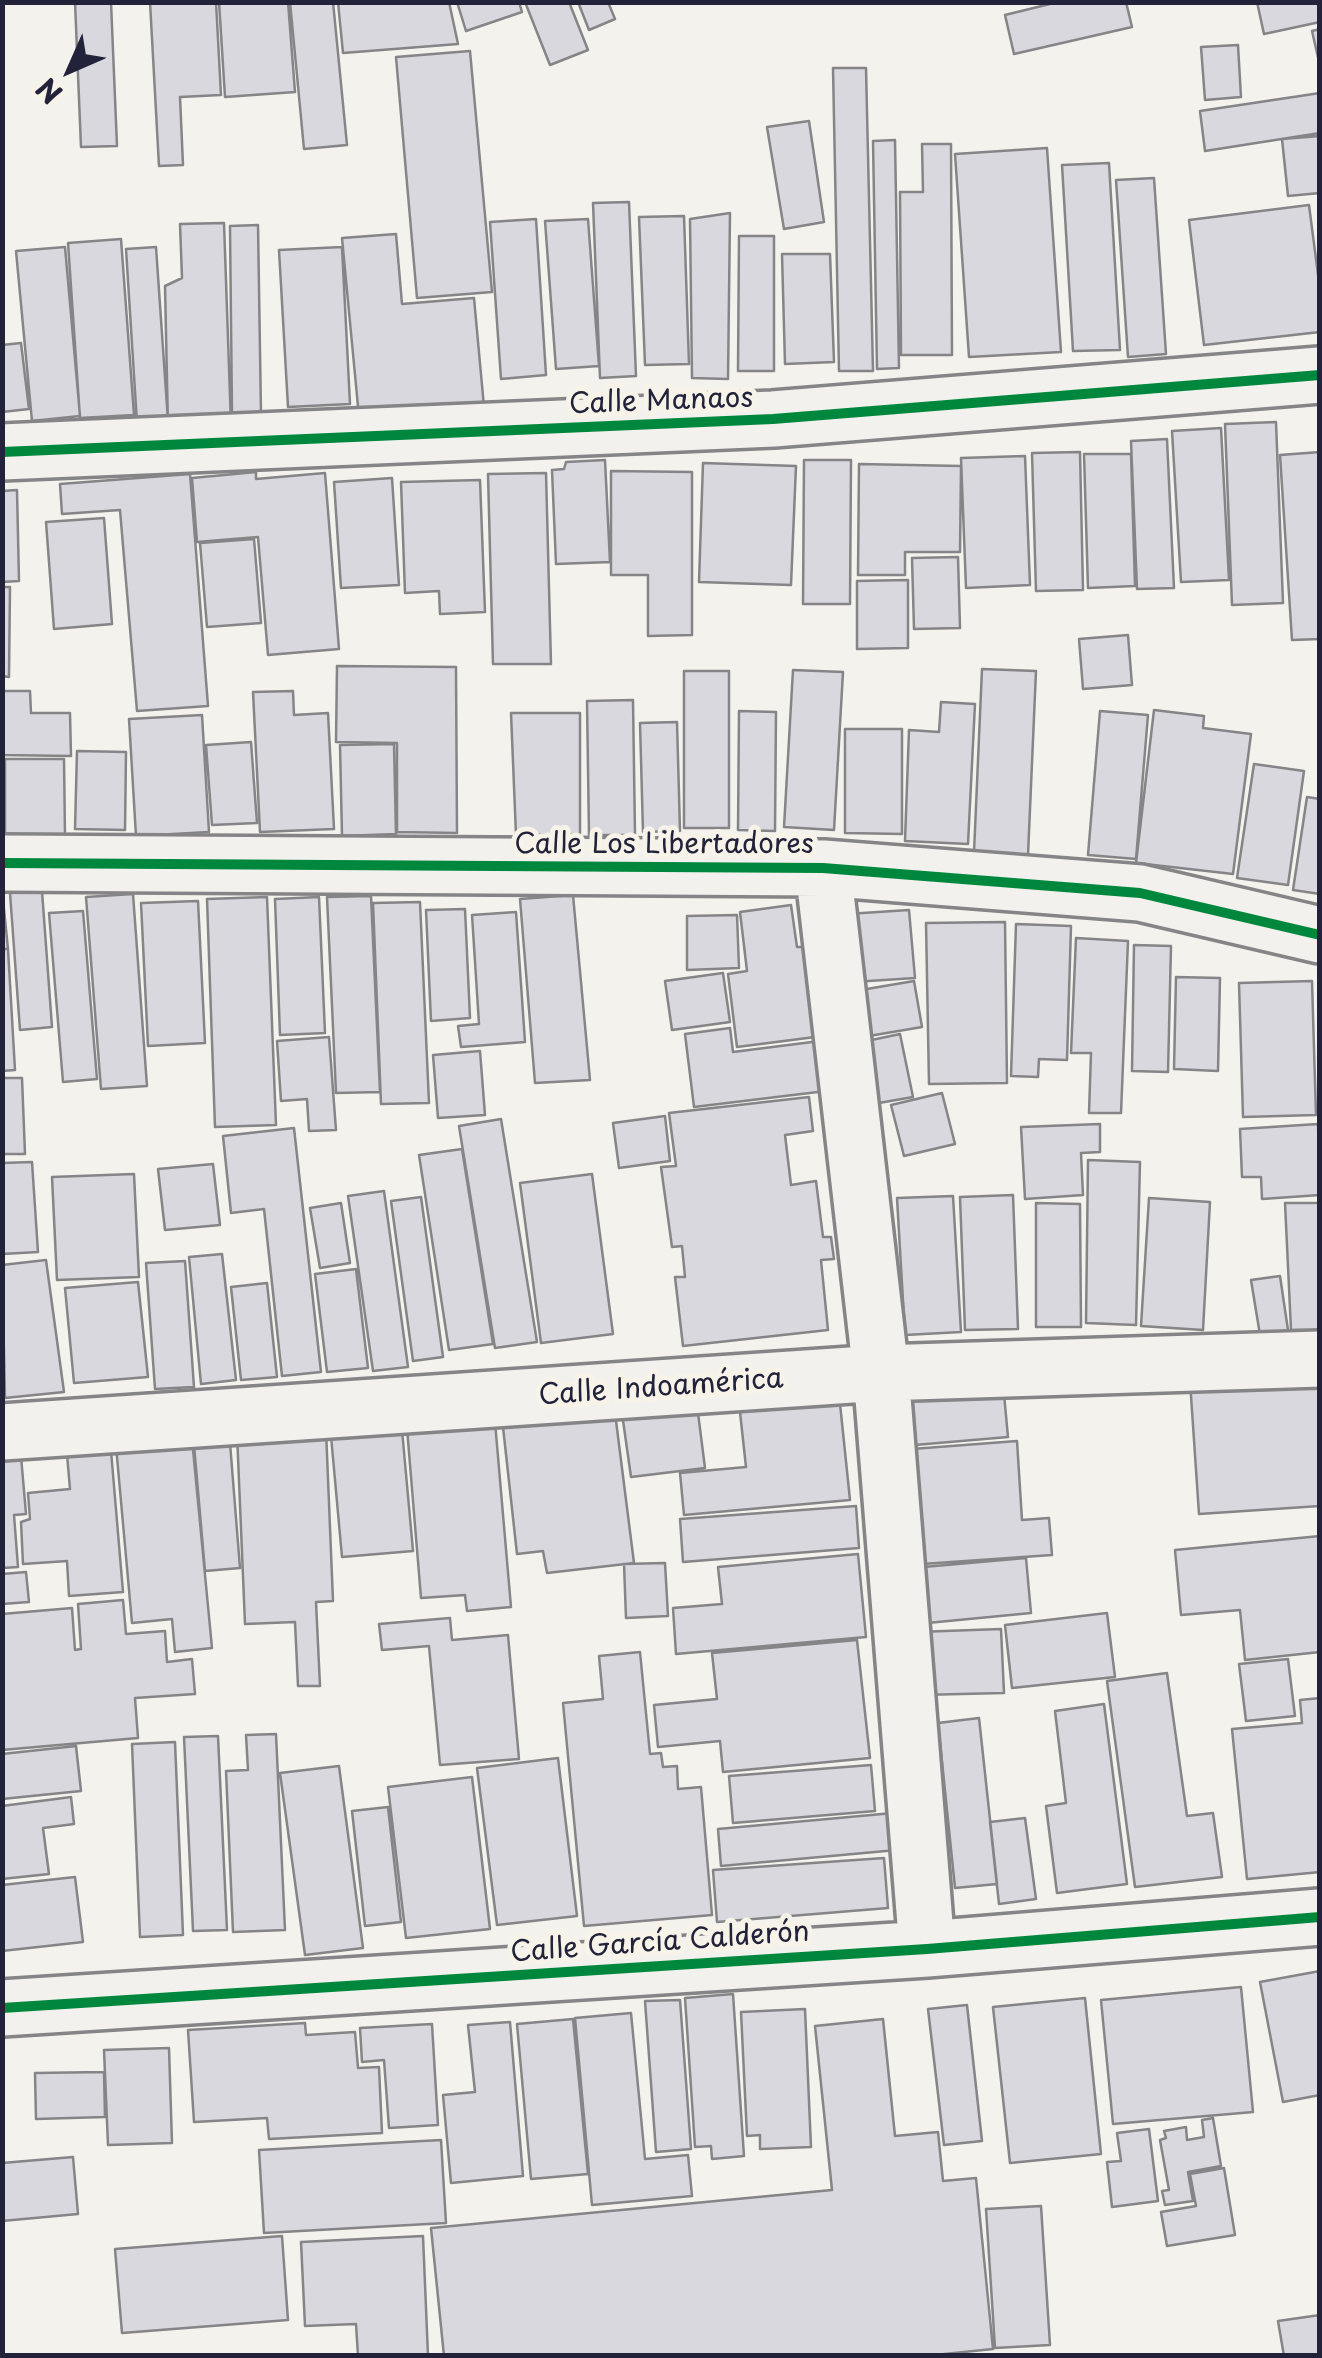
<!DOCTYPE html>
<html>
<head>
<meta charset="utf-8">
<style>
  body { margin:0 }
  #map { position:relative; width:1322px; height:2358px; overflow:hidden; background:#f4f2ec; font-family:"Playpen Sans",sans-serif }
  canvas { display:block }
  .frame { position:absolute; inset:0; border:5px solid #22223b; pointer-events:none }
  .north { position:absolute; left:20px; top:20px; width:100px; height:100px; -webkit-text-stroke:8px #f7f3e8; paint-order:stroke; rotate:225deg; font-size:28px; font-weight:700; line-height:40px; text-align:center; color:#22223b }
  .north::after { content:''; display:block; margin:auto; width:35px; height:45px; background:#22223b; clip-path:polygon(50% 0,100% 100%,50% 72%,0 100%) }
</style>
</head>
<body>
<div id="map">
<canvas width="1322" height="2358"></canvas>
<div class="frame"></div>
<div class="north">N</div>
</div>
<script>
const ctx = document.querySelector('canvas').getContext('2d');
ctx.lineJoin = 'round';
function paint(path, color) { ctx.fillStyle = color; ctx.fill(path, 'evenodd'); }
function stroke(path, color, width, dash) { ctx.strokeStyle = color; ctx.lineWidth = width; ctx.lineCap = dash ? 'butt' : 'round'; ctx.setLineDash(dash || []); ctx.stroke(path); }
function write(font, color, halo, rows, align = 'center') {
  ctx.font = font + ' "Playpen Sans",sans-serif'; ctx.lineWidth = 10; ctx.setLineDash([]); ctx.textBaseline = 'middle'; ctx.strokeStyle = halo; ctx.fillStyle = color; for (const [text, x, y, turn = 0] of rows) {
    ctx.save(); ctx.translate(x, y); ctx.rotate((+turn || 0) * Math.PI / 180); ctx.textAlign = isNaN(turn) ? turn : align; if (halo) ctx.strokeText(text, 0, 0); ctx.fillText(text, 0, 0); ctx.restore();
  }
}
const building = new Path2D(`
  M75 2H111L117 146 81 147Z
  M150 2H216L221 95 180 97 183 165 159 166Z
  M219 2H288L295 92 225 97Z
  M290 2H333L347 145 304 149Z
  M338 2H449L458 44 343 53Z
  M457 2H519L522 12 466 31Z
  M525 2H569L588 50 550 65Z
  M578 2H608L615 19 589 30Z
  M1058 2H1126L1132 27 1014 54 1005 15Z
  M1257 2H1320V22L1264 34Z
  M1320 29V66L1312 31Z
  M1238 45 1241 97 1205 100 1201 47Z
  M470 51 492 292 417 298 396 57Z
  M833 68H866L873 371H839Z
  M1320 93V133L1205 151 1200 111Z
  M809 121 824 222 784 229 767 127Z
  M1320 136V193L1288 196 1282 139Z
  M895 140 899 368 877 369 873 141Z
  M922 144H951L952 355H901L900 192H923Z
  M1047 148 1061 352 969 357 955 154Z
  M1109 163 1120 350 1073 351 1062 165Z
  M1154 178 1166 354 1128 357 1116 180Z
  M629 202 636 376 600 378 593 203Z
  M1309 205 1320 290V332L1204 345 1189 220Z
  M730 213 728 379 692 378 690 219Z
  M684 216 689 364 645 365 639 217Z
  M536 219 546 375 501 379 490 222Z
  M588 219 599 366 556 369 545 221Z
  M224 223 231 425 168 427 165 286 182 278 180 224Z
  M258 225 261 414H232L230 226Z
  M396 234 402 304 474 298 484 407 359 417 342 238Z
  M739 236H774V371H738Z
  M121 239 134 415 80 418 68 243Z
  M65 247 80 416 32 421 16 251Z
  M156 247 168 421 137 423 126 249Z
  M342 247 350 404 288 407 279 250Z
  M782 254H830L834 362 785 364Z
  M21 343 29 409 2 412V345Z
  M1276 422 1283 603 1232 605 1225 424Z
  M1221 428 1229 580 1181 582 1172 431Z
  M1167 439 1174 588 1137 589 1131 441Z
  M1080 452 1083 590 1036 591 1032 453Z
  M1320 452V639L1292 640 1280 455Z
  M1084 454H1131L1135 586 1088 588Z
  M1025 456 1030 585 966 588 961 458Z
  M605 460 610 562 556 564 552 470 564 469 566 462Z
  M804 460H851L850 604H803Z
  M703 463 796 466 791 585 699 582Z
  M859 464 961 466 960 552H905V575H858Z
  M611 471 692 472V635L648 636V575H611Z
  M256 472V479L325 473 339 649 268 655 258 537 197 542 192 478Z
  M546 473 551 664H493L488 474Z
  M190 474 208 706 137 711 120 510 62 514 60 484Z
  M392 478 399 585 341 588 334 482Z
  M480 480 485 612 440 614 439 591 405 593 401 482Z
  M17 490 19 581 2 582V491Z
  M104 518 112 624 54 629 46 522Z
  M254 539 261 623 207 627 200 543Z
  M958 557 960 628 914 629 912 558Z
  M908 580V648L857 649V581Z
  M2 587H10L9 677 2 676Z
  M1128 635 1132 685 1083 689 1079 639Z
  M337 666 456 667 457 833 397 832V743L336 742Z
  M982 669 1036 671 1028 855 974 852Z
  M793 670 843 672 834 830 784 827Z
  M684 671H729V828H684Z
  M2 691H30L31 713H70L71 756 2 755Z
  M293 691 294 715 328 713 334 829 260 832 253 692Z
  M633 700 635 835H589L587 701Z
  M941 702 975 704 968 844 905 841 909 730 939 732Z
  M1154 710 1204 716 1203 728 1251 734 1233 874 1136 863Z
  M739 711 776 712 775 831 738 830Z
  M1100 711 1148 715 1136 859 1088 855Z
  M511 713H580V834L516 835Z
  M202 715 209 832 136 836 129 719Z
  M677 722 680 831 643 832 640 723Z
  M845 729H902V834L845 833Z
  M251 742 257 823 212 825 206 745Z
  M394 744 396 834 342 836 340 745Z
  M77 751 126 752 125 830 75 829Z
  M5 759H64L65 837H5Z
  M1254 764 1304 771 1288 885 1237 878Z
  M1307 797 1320 799V894L1293 890Z
  M2 889 8 949H2Z
  M42 891 52 1027 20 1030 10 893Z
  M133 894 147 1086 101 1089 86 897Z
  M573 895 590 1080 535 1083 520 899Z
  M371 896 380 1092 336 1093 327 897Z
  M267 897 276 1125 215 1127 207 899Z
  M319 897 325 1033 280 1035 275 899Z
  M198 901 205 1043 148 1046 141 903Z
  M420 902 429 1103 381 1104 373 903Z
  M791 905 797 947H803L815 1037 737 1047 728 974 747 971 740 912Z
  M465 909 470 1018 431 1021 426 910Z
  M909 910 915 978 853 982 847 914Z
  M83 911 97 1079 63 1082 49 913Z
  M516 912 525 1042 461 1047 458 1026 479 1024 472 915Z
  M737 915 739 968 687 970V916Z
  M1005 922 1007 1083 929 1084 926 923Z
  M1016 924 1071 926 1067 1060 1039 1059 1038 1077 1011 1076Z
  M1076 938 1128 941 1121 1113H1089L1091 1053H1071Z
  M1134 945 1171 946 1168 1072 1132 1071Z
  M2 949H8L15 1070 2 1071Z
  M723 973 730 1022 672 1030 665 981Z
  M1176 977 1220 978 1218 1071 1174 1069Z
  M914 981 922 1027 863 1037 855 991Z
  M1312 981 1316 1115 1243 1117 1239 983Z
  M730 1028 733 1052 820 1041 826 1091 694 1107 685 1034Z
  M900 1034 913 1097 879 1103 867 1041Z
  M329 1037 336 1130 309 1131 307 1099 281 1101 277 1041Z
  M480 1051 485 1115 438 1118 433 1055Z
  M2 1078H22L25 1154H2Z
  M942 1093 955 1144 904 1156 891 1105Z
  M809 1097 813 1131 785 1135 791 1185 816 1181 823 1237H831L834 1259 821 1260 828 1330 683 1346 675 1277H685L682 1246 672 1247 661 1167 676 1166 669 1113Z
  M665 1116 670 1161 619 1168 613 1123Z
  M501 1119 537 1342 495 1348 459 1126Z
  M1100 1124V1152L1081 1153 1083 1195 1025 1199 1021 1127Z
  M1318 1124 1320 1195 1262 1199 1261 1177H1242L1240 1129Z
  M294 1128 321 1372 282 1376 264 1209 231 1213 223 1136Z
  M462 1149 493 1344 449 1350 419 1155Z
  M1088 1160 1140 1162 1136 1325 1086 1323Z
  M32 1162 38 1252 2 1254V1163Z
  M213 1164 220 1225 165 1230 158 1169Z
  M134 1174 139 1277 57 1280 52 1177Z
  M592 1174 613 1334 541 1343 520 1183Z
  M384 1191 408 1367 373 1371 348 1196Z
  M1013 1195 1018 1329 965 1330 960 1197Z
  M953 1196 961 1332 905 1335 897 1198Z
  M421 1197 443 1357 413 1361 391 1201Z
  M1149 1198 1210 1202 1203 1330 1141 1326Z
  M341 1203 350 1263 320 1268 310 1208Z
  M1036 1203 1080 1204 1081 1327H1036Z
  M1285 1203H1320V1330H1291Z
  M222 1254 236 1380 201 1384 189 1257Z
  M46 1260 64 1392 5 1398 2 1265Z
  M185 1261 194 1387 155 1389 146 1263Z
  M356 1269 368 1368 327 1372 315 1274Z
  M1280 1276 1288 1330 1260 1335 1251 1280Z
  M138 1282 148 1377 74 1383 65 1288Z
  M267 1283 277 1377 241 1380 231 1287Z
  M1320 1372V1506L1199 1514 1190 1381Z
  M839 1394 850 1500 684 1515 680 1473 746 1467 739 1403Z
  M1004 1394 1008 1437 903 1446 899 1402Z
  M696 1397 705 1468 631 1477 621 1406Z
  M614 1405 634 1563 547 1573 543 1551 517 1554 502 1418Z
  M495 1422 511 1607 467 1611 465 1595 421 1598 407 1428Z
  M326 1430 333 1601 316 1602 320 1686H298L295 1622 245 1624 237 1433Z
  M402 1430 413 1551 342 1557 331 1436Z
  M110 1439 123 1592 69 1596 67 1561 23 1564 21 1522 30 1519 28 1493 70 1489 66 1443Z
  M192 1439 212 1648 175 1652 172 1619 132 1623 116 1446Z
  M1017 1441 1022 1520 1049 1518 1052 1555 908 1565 899 1450Z
  M230 1443 240 1568 205 1571 194 1445Z
  M21 1456 26 1514 14 1515 18 1567 2 1568V1457Z
  M856 1506 859 1548 683 1562 680 1519Z
  M1320 1536V1652L1245 1660 1240 1610 1181 1615 1175 1550Z
  M858 1554 866 1637 676 1654 673 1608 722 1604 718 1567Z
  M1026 1558 1031 1613 917 1624 912 1568Z
  M665 1563 668 1616 626 1618 624 1564Z
  M26 1572 29 1602 2 1604V1574Z
  M123 1600 126 1634 165 1631 167 1662 192 1659 195 1694 135 1698 138 1738 2 1750V1614L72 1608 75 1650 81 1649 78 1604Z
  M1107 1613 1115 1677 1012 1688 1005 1625Z
  M450 1618 452 1640 508 1635 519 1759 440 1765 429 1646 382 1650 379 1624Z
  M1001 1629 1004 1693 919 1695 917 1632Z
  M857 1640 870 1758 723 1772 720 1741 658 1747 654 1705 717 1699 712 1653Z
  M640 1652 650 1754 661 1753 663 1767 677 1766 678 1789 701 1787 712 1915 584 1926 563 1703 603 1699 599 1656Z
  M1288 1659 1295 1716 1246 1721 1239 1664Z
  M1167 1673 1187 1816 1213 1813 1222 1877 1135 1887 1107 1681Z
  M1320 1698V1872L1247 1879 1232 1729 1302 1723 1300 1700Z
  M1104 1704 1127 1884 1057 1893 1046 1806 1066 1803 1055 1711Z
  M979 1718 997 1884 955 1888 938 1723Z
  M276 1734 285 1930 233 1932 226 1771 248 1770 246 1735Z
  M218 1736 227 1930 193 1931 184 1737Z
  M175 1742 183 1935 140 1937 132 1744Z
  M76 1746 81 1791 2 1799V1754Z
  M558 1758 577 1916 497 1925 477 1768Z
  M871 1765 875 1811 733 1823 729 1776Z
  M339 1766 363 1948 305 1955 280 1773Z
  M472 1777 490 1929 406 1938 388 1787Z
  M71 1797 74 1824 43 1828 49 1874 2 1879V1806Z
  M388 1807 401 1922 365 1926 352 1811Z
  M893 1813 897 1850 721 1866 718 1829Z
  M1025 1818 1036 1899 999 1904 990 1822Z
  M884 1858 888 1908 717 1922 713 1870Z
  M75 1877 83 1942 2 1951V1885Z
  M1320 1971V2095L1283 2102 1260 1982Z
  M1241 1987 1253 2112 1113 2124 1101 2000Z
  M733 1994 744 2156 712 2159 711 2146 695 2147 685 1998Z
  M1085 1998 1101 2154 1010 2163 993 2007Z
  M680 2000 691 2149 656 2152 645 2001Z
  M967 2005 982 2141 944 2145 928 2009Z
  M805 2009 811 2147 760 2149V2135L747 2136 741 2012Z
  M631 2013 645 2159 688 2155 692 2196 592 2205 575 2018Z
  M573 2019 588 2174 531 2179 517 2024Z
  M883 2019 895 2136 938 2132 943 2181 976 2178 993 2349 925 2356H444L431 2228 832 2190 815 2026Z
  M510 2022 523 2176 451 2183 443 2095 475 2092 468 2025Z
  M305 2023 306 2035 355 2032 358 2068 379 2067 382 2133 269 2139 267 2118 194 2122 188 2030Z
  M432 2024 438 2125 389 2128 384 2060 362 2062 360 2028Z
  M169 2048 172 2143 108 2145 104 2050Z
  M104 2072 105 2117 36 2119 35 2073Z
  M1213 2118 1221 2166 1188 2172 1193 2201 1165 2205 1162 2191 1169 2190 1160 2140 1166 2138 1164 2131 1186 2127 1187 2140 1204 2137 1202 2120Z
  M1149 2129 1158 2201 1112 2207 1107 2162 1121 2161 1117 2133Z
  M441 2140 446 2223 264 2233 259 2150Z
  M73 2157 78 2214 2 2221V2163Z
  M1224 2168 1235 2235 1167 2246 1161 2212 1196 2206 1190 2174Z
  M1041 2206 1050 2345 995 2348 986 2209Z
  M282 2236 288 2320 122 2333 115 2249Z
  M423 2236 428 2356H358L356 2324 305 2326 301 2242Z
  M1320 2315V2356H1284L1278 2321Z`);
const minor = new Path2D(`
  M2 452 773 419 1320 375
  M2 863 823 868 1140 893 1320 935
  M823 868 881 1373 927 1949
  M2 1432 881 1373 1320 1359
  M2 2008 927 1949 1320 1917`);
const cycleway = new Path2D(`
  M2 452 773 419 1320 375
  M2 863 823 868 1140 893 1320 935
  M2 2008 927 1949 1320 1917`);
const streetNames = [
  ["Calle Manaos",661,402,-2],
  ["Calle Los Libertadores",664,845],
  ["Calle Indoamérica",661,1388,-4],
  ["Calle García Calderón",660,1943,-4]
];
paint(building, '#dad8df');
stroke(building, '#858486', 2.5);
stroke(minor, '#858486', 62);
stroke(minor, '#f2f1ed', 55);
stroke(cycleway, '#00873e', 10);
write('28px', '#22223b', '#f7f3e8', streetNames);
</script>
</body>
</html>
